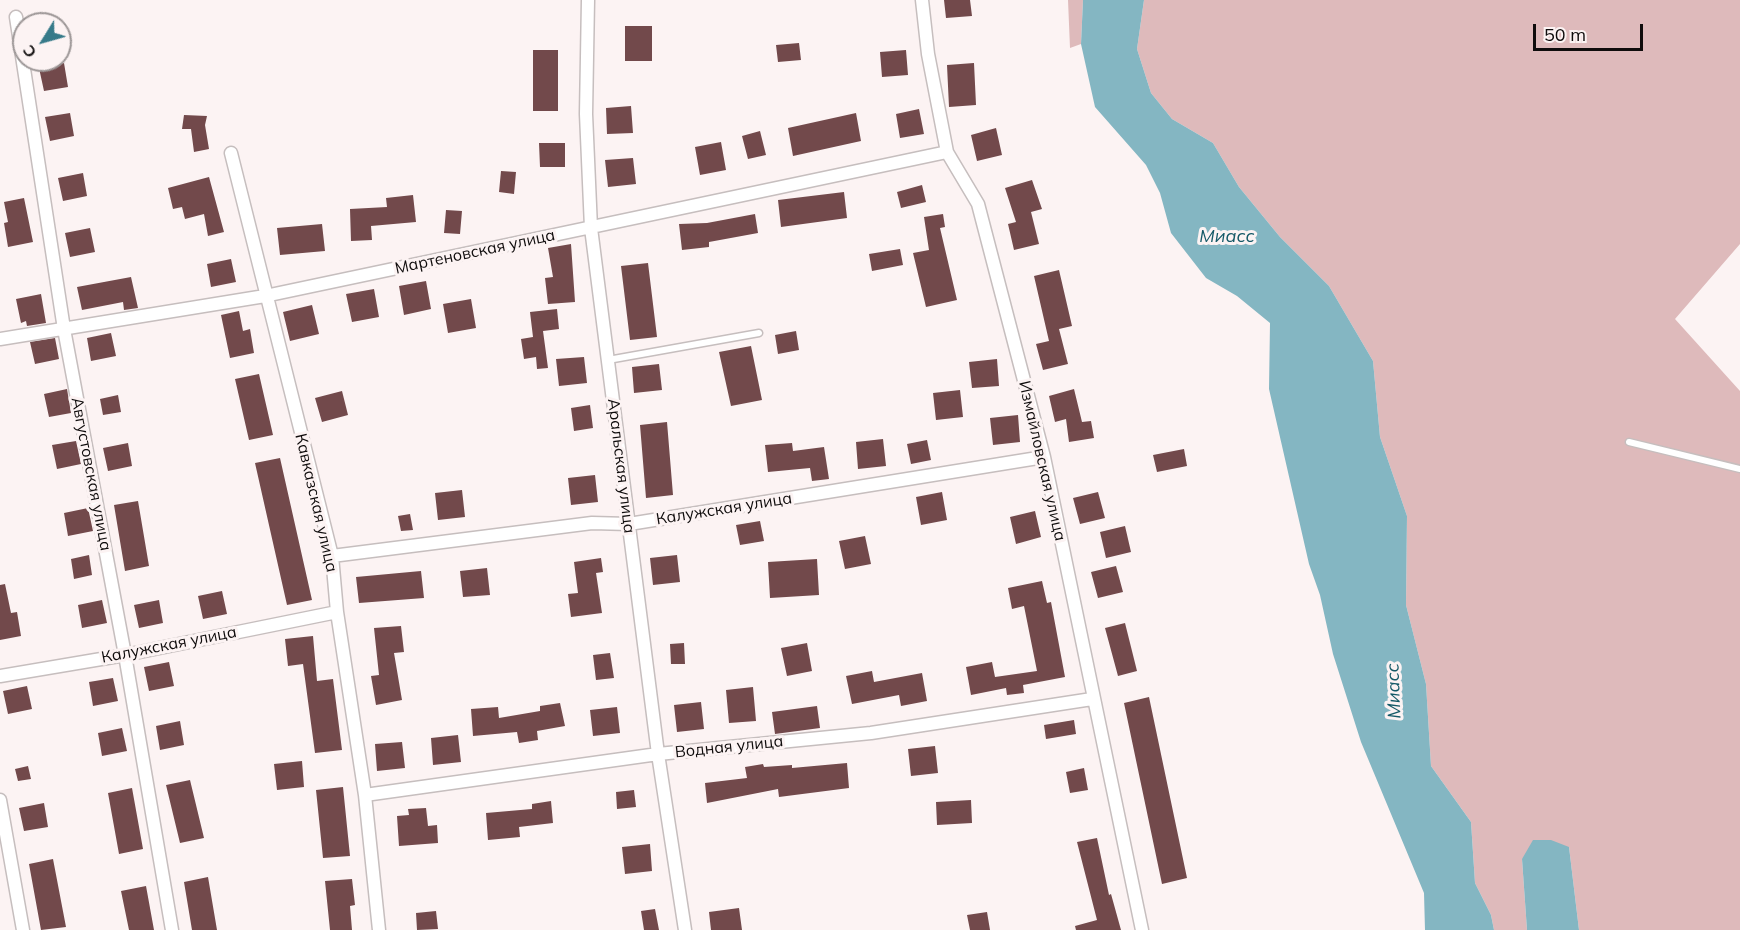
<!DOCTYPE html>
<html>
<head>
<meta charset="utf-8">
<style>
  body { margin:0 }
  #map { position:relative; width:1740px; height:930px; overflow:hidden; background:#fcf3f3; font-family:Mulish,sans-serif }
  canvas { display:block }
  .north { position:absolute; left:12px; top:12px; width:60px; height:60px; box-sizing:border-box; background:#fcf3f3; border:2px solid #9d9797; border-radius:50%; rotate:233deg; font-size:16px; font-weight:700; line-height:24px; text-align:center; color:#0f0c0c }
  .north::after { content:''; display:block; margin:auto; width:21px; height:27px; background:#367a89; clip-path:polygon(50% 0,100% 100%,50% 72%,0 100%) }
  .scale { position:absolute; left:1533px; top:24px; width:110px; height:27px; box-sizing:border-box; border:3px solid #0f0c0c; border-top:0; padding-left:8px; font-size:18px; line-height:21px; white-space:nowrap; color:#0f0c0c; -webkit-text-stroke:4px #fcf3f3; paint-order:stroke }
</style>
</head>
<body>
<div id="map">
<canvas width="1740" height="930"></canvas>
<div class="north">С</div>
<div class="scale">50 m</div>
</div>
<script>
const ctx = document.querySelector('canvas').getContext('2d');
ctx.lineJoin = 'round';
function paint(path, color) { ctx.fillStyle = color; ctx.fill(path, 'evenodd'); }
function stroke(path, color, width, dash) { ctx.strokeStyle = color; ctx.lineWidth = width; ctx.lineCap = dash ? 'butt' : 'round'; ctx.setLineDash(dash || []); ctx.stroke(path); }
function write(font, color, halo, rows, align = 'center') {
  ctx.font = font + ' Mulish,sans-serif'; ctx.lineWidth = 6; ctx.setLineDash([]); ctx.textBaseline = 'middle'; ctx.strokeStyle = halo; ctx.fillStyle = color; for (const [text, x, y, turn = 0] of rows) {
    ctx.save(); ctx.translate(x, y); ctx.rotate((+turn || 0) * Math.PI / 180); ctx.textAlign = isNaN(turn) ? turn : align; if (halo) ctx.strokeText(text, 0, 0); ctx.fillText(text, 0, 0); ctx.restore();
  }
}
const green = new Path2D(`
  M1068 0H1083L1081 44 1070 48Z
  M1144 0H1740V244L1675 319 1740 391V930H1579L1569 847 1522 859 1527 930H1494L1491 915 1475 883 1471 822 1431 766 1426 684 1406 605 1407 516 1380 437 1373 361 1329 286 1280 237 1239 187 1213 143 1172 119 1151 93 1137 49Z`);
const water = new Path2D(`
  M1083 0H1144L1137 49 1151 93 1172 119 1213 143 1239 187 1280 237 1329 286 1373 361 1380 437 1407 516 1406 605 1426 684 1431 766 1471 822 1475 883 1491 915 1494 930H1425L1424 893 1361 742 1333 654 1320 595 1309 564 1269 389 1270 323 1237 296 1206 278 1171 233 1160 193 1146 165 1095 107 1081 44Z
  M1533 840H1551L1569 847 1579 930H1527L1522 859Z`);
const building = new Path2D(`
  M944 0H970L972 16 946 18Z
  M625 26H652V61H625Z
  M799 43 801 60 778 62 776 45Z
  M533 50H558V111H533Z
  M906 50 908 75 882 77 880 52Z
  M64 63 68 87 44 91 39 68Z
  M974 63 976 105 949 107 947 65Z
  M631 106 633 133 607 134 606 108Z
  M919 109 924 134 900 138 896 114Z
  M70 113 74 136 50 141 45 117Z
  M856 113 861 141 793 156 788 128Z
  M184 115 207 116 205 125 209 149 194 152 191 129H182Z
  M996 128 1002 155 977 161 971 135Z
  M760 131 766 155 748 159 742 136Z
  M721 142 726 170 700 175 695 147Z
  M539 143H565V167H540Z
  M633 158 636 184 608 187 605 160Z
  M501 171 516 172 514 194 499 192Z
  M83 173 87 196 63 201 58 178Z
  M209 177 224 232 208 236 204 214 185 219 182 207 173 209 168 188Z
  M1032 180 1042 209 1031 212 1039 244 1014 250 1008 224 1016 222 1005 188Z
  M922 185 926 202 901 208 897 192Z
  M844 192 847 218 781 227 778 200Z
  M413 195 416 222 371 226 372 240 351 241 350 209 387 207 386 198Z
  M24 198 33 242 8 247 4 223 8 222 4 202Z
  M446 210 462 211 460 234 444 233Z
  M755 214 758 233 709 242V247L682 250 679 224 707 223Z
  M943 214 945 227 940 228 957 300 926 307 913 253 929 250 924 217Z
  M322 224 325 251 280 255 277 228Z
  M90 228 95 252 70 257 65 233Z
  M571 244 575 302 548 304 545 278 553 277 548 248Z
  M900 249 903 265 872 271 869 254Z
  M231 259 236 282 211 287 207 264Z
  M648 263 657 337 630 340 621 266Z
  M1059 270 1072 326 1059 329 1068 364 1043 370 1036 344 1049 341 1034 276Z
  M131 277 138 308 124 310 123 302 82 310 77 287Z
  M426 281 431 309 404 315 399 286Z
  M374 289 379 317 352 322 346 294Z
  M41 294 46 323 27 326 26 321 21 323 16 299Z
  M471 299 476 328 448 333 443 304Z
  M312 305 319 334 290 341 283 312Z
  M557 309 559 329 543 331 548 368 537 369 536 357 524 359 521 339 533 337 530 312Z
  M239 311 243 331 250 329 254 353 230 358 221 315Z
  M796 331 799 350 778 354 775 335Z
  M111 333 116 356 91 361 87 338Z
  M55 338 59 359 35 364 30 342Z
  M751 346 762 400 731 406 719 352Z
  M584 357 587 383 559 386 556 359Z
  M997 359 999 386 972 388 969 362Z
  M659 364 662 390 634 393 632 367Z
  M259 374 273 435 249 440 235 379Z
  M67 389 71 413 49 417 44 394Z
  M1074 389 1082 422 1091 421 1094 438 1069 442 1066 419 1055 422 1049 396Z
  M960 390 963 417 936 420 933 393Z
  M342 391 348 415 322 422 315 398Z
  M118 395 121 412 103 415 100 399Z
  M590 405 593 428 574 431 571 408Z
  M1018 415 1020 442 993 445 990 418Z
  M667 422 673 495 646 498 640 425Z
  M883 439 886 466 858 469 856 442Z
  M927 440 931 460 911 464 907 444Z
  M76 441 81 464 57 469 52 445Z
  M128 443 132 466 108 471 103 448Z
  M792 443 793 451 824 447 829 479 812 481 810 468 768 472 765 445Z
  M1184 449 1187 466 1157 472 1153 455Z
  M280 458 312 600 287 605 255 463Z
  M595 475 598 502 571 505 568 478Z
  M462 490 465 517 438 520 435 493Z
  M942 492 947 520 921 525 916 497Z
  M1098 492 1105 518 1080 524 1073 498Z
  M138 501 149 566 125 571 114 505Z
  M88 508 93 531 68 536 64 513Z
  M1035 511 1041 537 1016 544 1010 517Z
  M410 514 413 530 401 531 398 516Z
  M760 521 764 541 740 545 736 525Z
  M1125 526 1131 552 1106 558 1100 532Z
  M865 536 871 564 845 569 839 541Z
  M89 555 92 575 74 579 71 559Z
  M677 555 680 582 653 585 650 558Z
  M601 558 603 572 596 573 602 613 571 617 568 594 578 593 574 562Z
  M817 559 819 595 770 598 768 562Z
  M1116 566 1123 592 1098 598 1091 572Z
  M487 568 490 595 463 597 460 571Z
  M421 571 424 598 359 603 356 577Z
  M1042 581 1047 603 1051 602 1065 677 1023 685 1024 693 1007 695 1006 688 971 695 966 667 992 662 995 677 1037 671 1024 606 1012 609 1008 588Z
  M5 584 11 613 17 612 21 636 0 640V585Z
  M222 591 227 614 203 619 198 596Z
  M102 600 107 623 82 628 78 605Z
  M159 600 163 623 139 628 134 605Z
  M1125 623 1137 671 1118 676 1105 628Z
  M401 626 404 652 394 653 402 700 376 705 371 676 379 675 374 628Z
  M313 636 317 681 333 679 342 750 315 753 303 664 288 666 285 639Z
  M684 643 685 664H671L670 644Z
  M807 643 812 671 787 676 781 648Z
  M610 653 614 678 596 680 593 655Z
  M169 662 174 686 149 691 144 667Z
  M872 671 874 682 922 673 927 701 901 706 899 695 852 704 846 676Z
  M113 678 118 701 93 706 89 682Z
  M27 686 32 709 8 714 3 691Z
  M753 687 756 721 729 723 726 690Z
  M1149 697 1187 878 1162 884 1124 703Z
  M701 702 704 729 677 732 674 705Z
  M560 703 565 726 537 731 538 740 519 743 517 732 473 736 471 709 498 707 499 718 540 711V706Z
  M817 706 820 728 775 734 772 712Z
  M617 707 620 733 593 736 590 710Z
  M1074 720 1076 734 1046 739 1044 725Z
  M180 721 184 745 160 750 156 726Z
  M122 728 127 751 102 756 98 733Z
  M458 735 461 762 433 765 431 738Z
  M402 742 405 768 377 771 375 744Z
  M935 746 938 773 911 776 908 749Z
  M302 761 304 787 277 790 274 764Z
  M847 763 849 788 779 797 778 789 707 803 705 783 747 778 745 767 763 764 764 767 792 765V768Z
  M28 766 31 779 18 781 15 769Z
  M1084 768 1088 790 1070 793 1066 772Z
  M190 780 204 838 180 843 166 785Z
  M343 787 350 856 323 858 316 790Z
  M132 788 143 849 119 854 108 793Z
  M634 790 636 807 617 809 616 792Z
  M971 800 972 823 937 825 936 802Z
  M551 801 553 823 519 827 520 837 488 840 486 813 532 809V804Z
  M44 803 48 827 24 831 19 808Z
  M426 808 428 826 437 825 438 843 399 846 397 816 409 815 408 809Z
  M1097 838 1109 895 1111 894 1121 930H1076L1075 926 1097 920 1077 842Z
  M650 844 652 871 625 874 622 847Z
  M53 859 66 927 41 930 29 864Z
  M208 877 217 930H192L184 882Z
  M352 879 355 905 350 906 352 930H330L325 881Z
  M146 886 154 930H129L121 891Z
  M739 908 742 930H711L709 912Z
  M655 909 659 930H644L641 911Z
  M436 911 438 929 417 930 416 913Z
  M987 912 990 930H970L967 915Z`);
const service = new Path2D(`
  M608 360 759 333
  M1629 442 1740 469`);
const minor = new Path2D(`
  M588 0 586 114 591 228 658 754 685 930
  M922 0 928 54 947 152 978 204 1044 457 1142 930
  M16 17 64 329 125 655 172 930
  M231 153 332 556 337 612 365 795 379 930
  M0 339 265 296 947 152
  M332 556 592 523 629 524 1044 457
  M0 676 125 655 337 612
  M365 795 658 754 871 733 1092 699
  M0 800 23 930`);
const streetNames = [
  ["Мартеновская улица",475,252,-12],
  ["Измайловская улица",1042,461,77],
  ["Аральская улица",621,466,83],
  ["Августовская улица",91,474,79],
  ["Кавказская улица",316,503,77],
  ["Калужская улица",724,509,-9],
  ["Калужская улица",169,645,-11],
  ["Водная улица",729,747,-6]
];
const waterNames = [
  ["Миасс",1227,237],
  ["Миасс",1394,691,-92]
];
paint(green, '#debabb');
paint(water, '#84b6c2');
paint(building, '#72494b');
stroke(service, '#c6bebe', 9);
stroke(minor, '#c6bebe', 15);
stroke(service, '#fff', 6);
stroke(minor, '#fff', 12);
write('16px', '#0f0c0c', '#fcf3f3', streetNames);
write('italic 18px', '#145967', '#fcf3f3', waterNames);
</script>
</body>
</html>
